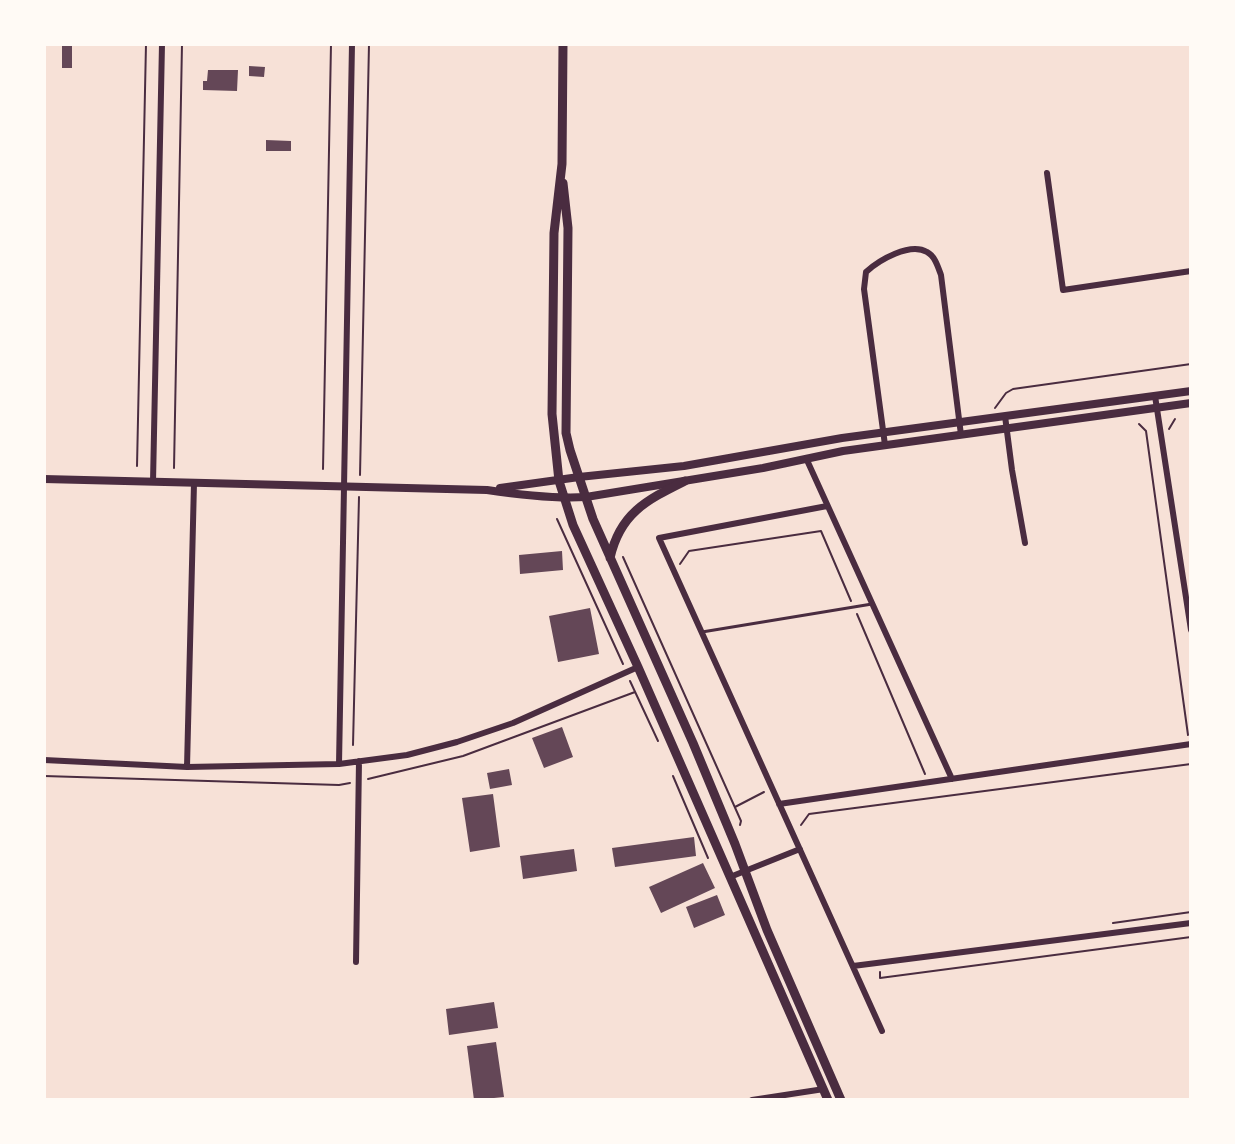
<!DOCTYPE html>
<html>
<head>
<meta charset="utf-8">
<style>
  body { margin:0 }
  #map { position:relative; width:1235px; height:1144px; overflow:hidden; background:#f7e1d7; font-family:"Archivo Narrow",sans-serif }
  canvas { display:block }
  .frame { position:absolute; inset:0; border:46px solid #fffaf5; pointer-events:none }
</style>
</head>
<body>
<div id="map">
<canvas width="1235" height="1144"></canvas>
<div class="frame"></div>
</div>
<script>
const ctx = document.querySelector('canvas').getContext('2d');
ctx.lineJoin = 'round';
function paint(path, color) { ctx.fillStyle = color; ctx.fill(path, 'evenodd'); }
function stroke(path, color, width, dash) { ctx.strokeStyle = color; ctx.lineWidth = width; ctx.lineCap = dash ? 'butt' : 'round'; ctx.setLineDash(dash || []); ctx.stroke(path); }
const building = new Path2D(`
  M72 45V68H62V46Z
  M249 66 265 67 264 77 249 76Z
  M208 70H238L237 91 203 90V81H207Z
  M266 140 291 141V151H266Z
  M562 551 563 570 520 574 519 555Z
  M590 608 599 654 558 662 549 616Z
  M562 727 573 757 544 768 532 738Z
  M509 769 512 785 490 789 487 773Z
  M493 794 500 847 470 852 462 798Z
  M694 837 696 856 615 867 612 848Z
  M574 849 577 871 523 879 520 856Z
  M703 863 715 888 661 913 649 887Z
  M717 895 725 915 694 928 686 907Z
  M494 1002 498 1028 449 1035 446 1009Z
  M496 1042 504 1097 474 1100 467 1046Z`);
const path = new Path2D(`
  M995 408 1006 393 1013 389 1191 364
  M1139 424 1146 431 1188 735
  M1169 429 1175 419
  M137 466 146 44
  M174 468 182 44
  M323 469 331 44
  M360 475 369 44
  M557 519 623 664
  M623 557 741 821 740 825
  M680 564 689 551 821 531 851 601
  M857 614 925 774
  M630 681 658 741
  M353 745 359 497
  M44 776 339 785 350 783
  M673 776 708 858
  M368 779 463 756 635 692
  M735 807 764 792
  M801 825 809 814 1191 764
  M1113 923 1191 912
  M880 972V978L1191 937`);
const service = new Path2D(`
  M702 632 872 604`);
const minor = new Path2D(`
  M1047 173 1063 290 1191 271
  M1155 396 1191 630
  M1005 416 1012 470 1025 543
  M885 445 864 289 866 272C879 260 910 242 927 252 935 256 938 267 941 275L961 435
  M806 458 952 779
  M153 482 162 44
  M827 506 659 538 882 1031
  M44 760 187 767 339 764 407 755 457 742 513 723 638 667
  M339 764 352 44
  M187 767 194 483
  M779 804 1191 744
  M730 877 800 849
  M356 962 359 761
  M853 966 1191 923
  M752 1100 824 1089`);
const tertiary = new Path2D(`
  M44 479 487 490C520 495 553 499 586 497L763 468 843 451 1191 403
  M500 488 579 477 684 466 842 438 1191 391`);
const secondary = new Path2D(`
  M563 44 562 164 554 233 552 414 559 481 573 525 638 667 828 1100
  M563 183 568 228 566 433 570 450 593 519 693 743 735 844 767 930 841 1100
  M610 558C620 513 647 500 685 481`);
paint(building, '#644757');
stroke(path, '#4a2c40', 2);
stroke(service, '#4a2c40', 3);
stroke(minor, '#4a2c40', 6);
stroke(tertiary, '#4a2c40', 8);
stroke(secondary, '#4a2c40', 9);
</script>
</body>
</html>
